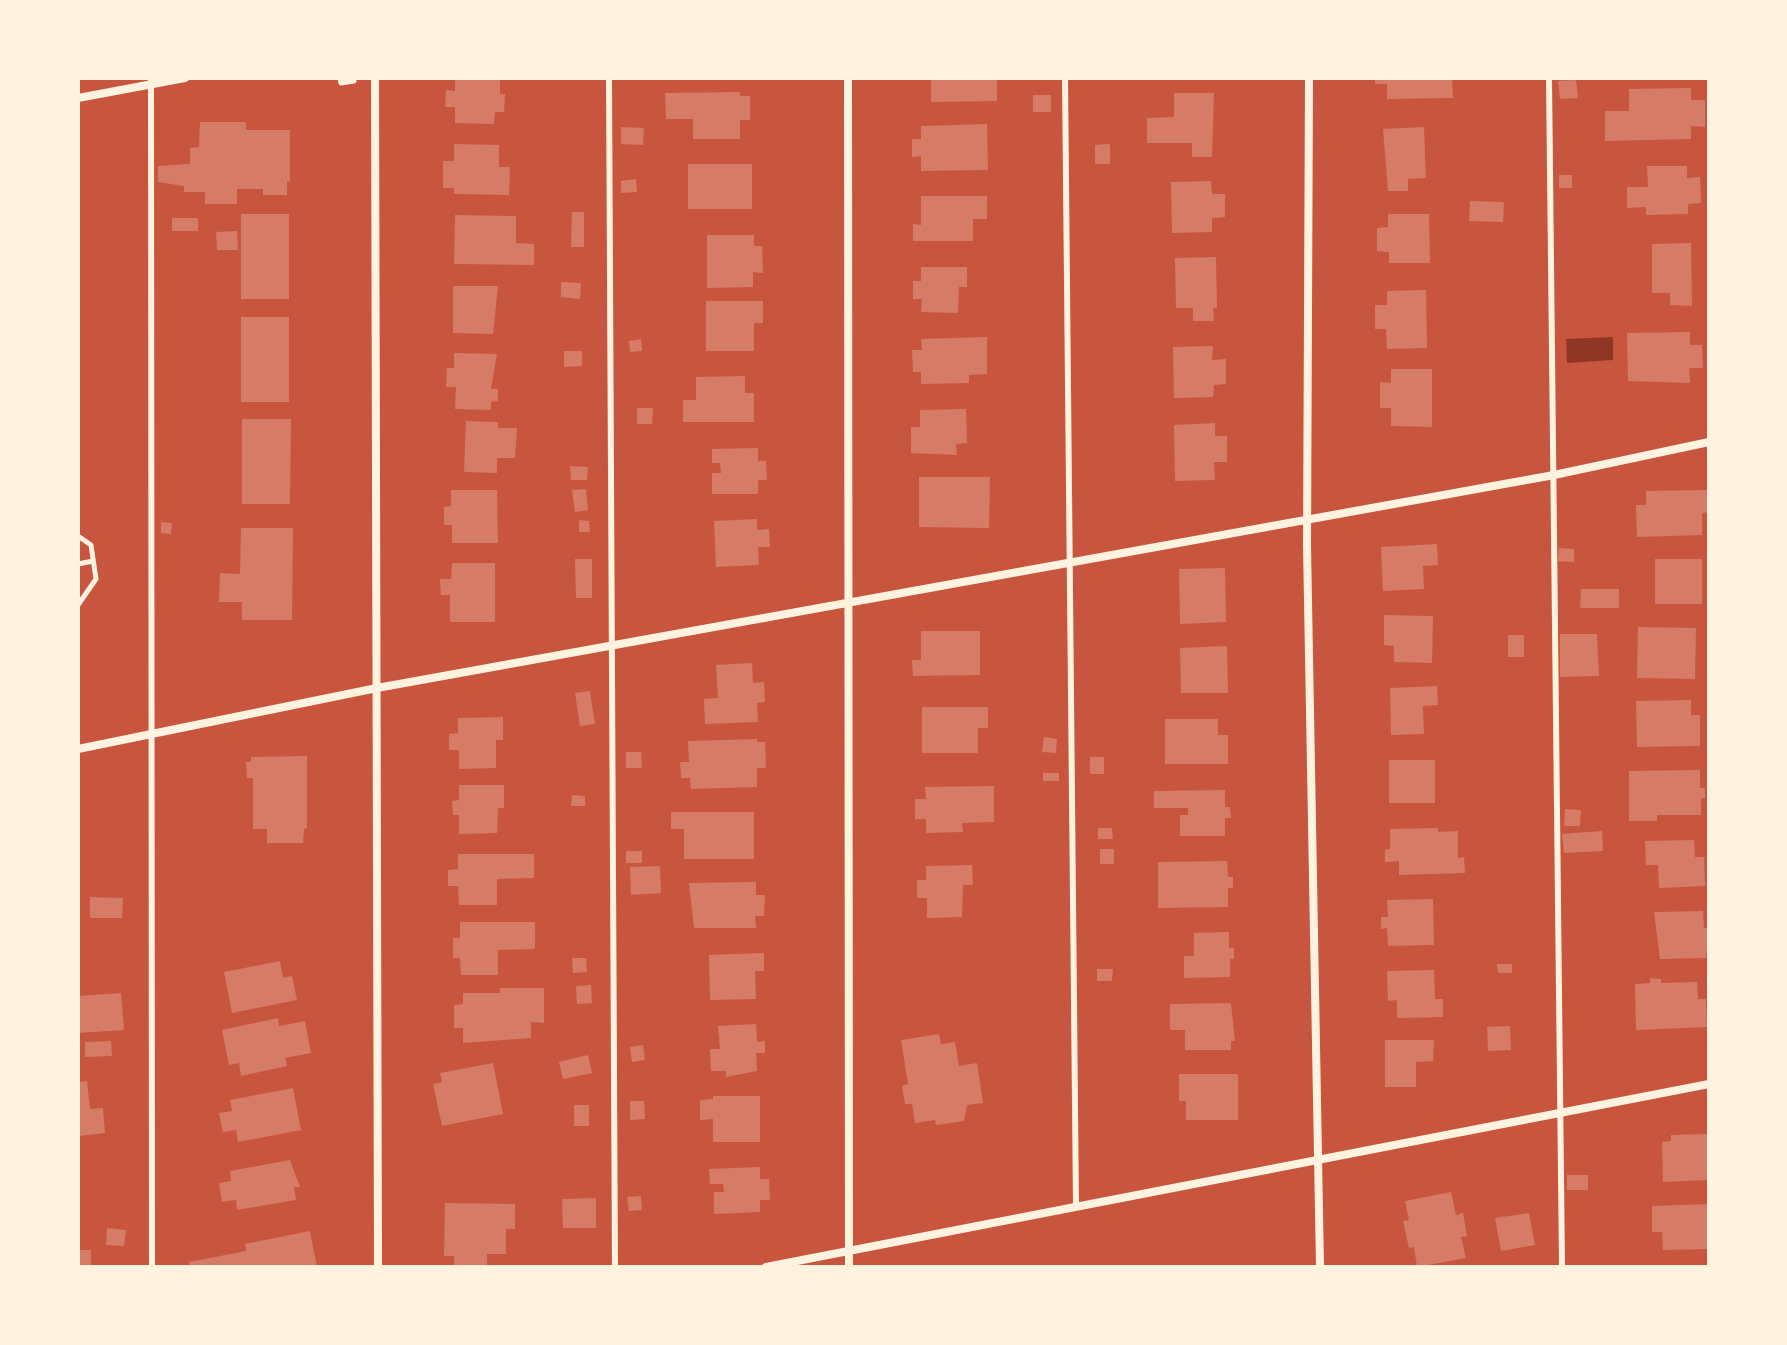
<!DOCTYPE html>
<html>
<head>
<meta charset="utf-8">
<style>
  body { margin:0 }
  #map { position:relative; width:1787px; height:1345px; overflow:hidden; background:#c8553d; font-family:Jost,sans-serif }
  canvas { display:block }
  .frame { position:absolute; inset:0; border:80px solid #fff3e0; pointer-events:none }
</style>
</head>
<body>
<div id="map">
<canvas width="1787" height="1345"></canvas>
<div class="frame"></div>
</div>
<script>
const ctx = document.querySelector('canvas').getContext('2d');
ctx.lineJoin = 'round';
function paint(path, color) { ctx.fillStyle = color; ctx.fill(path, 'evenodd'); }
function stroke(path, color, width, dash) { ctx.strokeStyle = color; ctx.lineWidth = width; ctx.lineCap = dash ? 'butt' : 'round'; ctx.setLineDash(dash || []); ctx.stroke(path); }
const water = new Path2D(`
  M1613 337V360L1567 363 1566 339Z`);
const building = new Path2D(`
  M455 78H500V94H505L504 112H495L494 124 455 123V107H445L446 90 455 91Z
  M931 78H997V101L931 102Z
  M1375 78H1452L1453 98 1387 99V84H1375Z
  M1576 80 1578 98 1560 99 1558 81Z
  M1691 88V100H1705V127L1691 126V139L1605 141V111H1629V89Z
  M740 92V96H750V120H740V139H693V119H666L665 93Z
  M1174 93H1214L1212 157H1192V143H1147V118L1174 117Z
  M1033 95H1051V112H1033Z
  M200 122H246V130H290V182L287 181V195H263V189H237V204H205V192H184V186L158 182V166L190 164V148L199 147Z
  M987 124 988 170 921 171V156L912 157V139H921V126Z
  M621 127 644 128 643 145 621 144Z
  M1424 127 1426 178 1408 179V191H1388L1383 129Z
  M454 144 499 145V167H510L509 195 454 194V188H443V161H454Z
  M1110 144V164H1095V145Z
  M688 164H752V209H688Z
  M1647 166H1687V178L1700 177 1701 203 1688 204V214L1646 215V207L1627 208V187H1648Z
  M1559 175H1572V188H1559Z
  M636 179 637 192 621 193V181Z
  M1211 181 1212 194H1225V217L1212 218V232L1172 233 1171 182Z
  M921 196H987V219H973V241H913V224L921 225Z
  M1470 201 1504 202 1503 222 1469 221Z
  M572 212H584V247H571Z
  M241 214H289V299H241Z
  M1388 214H1429L1430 263H1389V252L1377 251V228L1388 227Z
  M455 215 516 216V243L534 244V265L454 264Z
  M172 218H198V231H172Z
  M237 231 238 250H217L216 232Z
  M707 235H754V246H762L763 273 753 272V287L707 288Z
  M1691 243 1692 306 1670 305V293H1652V244Z
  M1216 257 1217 308H1213L1214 321H1193V308H1176L1175 258Z
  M921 267H967V287H959L958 313 921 312 922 299H913V281H921Z
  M561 282 581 283 580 299 561 297Z
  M453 286H498L493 334 453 333Z
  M1426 290 1427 348 1387 349 1386 329H1375V305H1387V291Z
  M706 301H763V323H754V351H706Z
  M241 317H289V402H241Z
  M1690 332V345H1702L1703 368H1689L1690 383 1628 381 1627 333Z
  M987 337V374L969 375V383L921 384V372H913L912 350H922L921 339Z
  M641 339 642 351 630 352 629 341Z
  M1213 346 1212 360 1226 359V384L1214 385 1213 397 1174 398 1173 347Z
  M564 351H582V366L564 367Z
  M454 353 497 354 491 389H498V401L491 402V410L455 409 456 387H446L447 368H454Z
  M1391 369H1432V427L1391 426V408H1380V382L1391 383Z
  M745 376V393H754V422H683V400H696V377Z
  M637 408H653L652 424H637Z
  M966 409 967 443 956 444 957 455 911 453V427H920V410Z
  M242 419H291L290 504H242Z
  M466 421 498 422V428H517L515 458H497V473L464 472Z
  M1215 423V436H1227V462H1214L1215 480 1175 481 1174 425Z
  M758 448V461H766L767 480H758V494H712V473H721L720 463H712V449Z
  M570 466 588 467 587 480H571Z
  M919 477H990L989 528 919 527Z
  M586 489 588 510 575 512 572 490Z
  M451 490H497L498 543H452V525H444V507L451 506Z
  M1709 490V512L1702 513V535L1637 537 1636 505H1646V491Z
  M757 519V530L769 529 770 547H758L759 565 716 567 714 521Z
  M579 520 589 521 590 532H579Z
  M161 522 172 523 171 534 161 533Z
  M241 528H293L292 620H242V602H219L220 573 240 574Z
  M1437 544 1438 565 1423 566 1424 589 1383 591 1381 547Z
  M1559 548 1574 549V562L1558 561Z
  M575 559H592V598H576Z
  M1655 559H1702V604H1655Z
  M452 563H495V622H450V595H441L440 579H451Z
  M1225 568 1226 622 1180 624 1179 569Z
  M1581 589H1619V608H1580Z
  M1384 615 1433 616 1432 663 1394 662V646L1384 645Z
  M1638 627 1696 628 1695 679 1637 678Z
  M921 631H980V675L913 676 912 660H921Z
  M1560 634H1597L1599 676 1560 677Z
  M1508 635H1524V657H1508Z
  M1227 646 1228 693H1181L1180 648Z
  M752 663 753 683 764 682 765 702 757 703 758 722 705 724 704 699 718 698 716 665Z
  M1437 686 1438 705 1423 706 1424 734 1391 735 1390 688Z
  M590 691 595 724 580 726 575 693Z
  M1691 700V715H1700V746L1637 747 1636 701Z
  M922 707H988V728H978V753H922Z
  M503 717V740H496V768L459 769V750H449V734L458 733V718Z
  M1165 719H1218V735H1228V764H1165Z
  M1044 737 1057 739 1056 753 1042 752Z
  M757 739V742H765L766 768H757V787L691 789 690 778H681L680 762H689L688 741Z
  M626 752H641L642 768H626Z
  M307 756V828L304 829 303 843H267V829H253V778H247L246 762H251V757Z
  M1090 757H1104V774H1090Z
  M1389 760H1435V803H1389Z
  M1700 770V788H1705V798H1701V815H1657V821H1629V771Z
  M1043 773H1059V781H1043Z
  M459 785H504V808H498L497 833 459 834V815H453L452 801 459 800Z
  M994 786V822L962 823 963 832 926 833V819H915V799H926L925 787Z
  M1225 790V807H1230L1231 818H1225V836H1180V815H1188V808H1154V791Z
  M572 795 585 796V806H571Z
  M1565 809 1581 810 1580 826H1564Z
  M671 812H754V859H684V829H671Z
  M1098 828H1112L1113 839H1098Z
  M1438 828V832L1458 831V858L1464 857 1465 873 1399 875V861L1385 862V850L1390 849V829Z
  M1602 831 1603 851 1564 853 1562 834Z
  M1694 840 1695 857H1704L1705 886 1659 888 1658 865H1646L1645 841Z
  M1100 849H1114V864H1100Z
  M626 851H642V863H626Z
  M458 854H534V878L497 879V905H459L458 886H448V870L458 869Z
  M1227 861 1228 877H1233V888H1228V907L1158 908V862Z
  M972 865 973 885H963L962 917 927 918V898H917V880H926V866Z
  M660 866 661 893 631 895 630 867Z
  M756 882V895H765L764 916H755L756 928H694L689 883Z
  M90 897 123 898 122 918H90Z
  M1433 899 1434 945 1388 946 1387 928 1381 929V917H1388L1387 900Z
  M1703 911 1704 928H1709L1706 958 1660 959 1654 912Z
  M460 922H535V949L498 950V975H461L460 958H453V938H460Z
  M1229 932V948H1234V959H1230V977L1184 978V956H1194V933Z
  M764 953V971H755L756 999 710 1000 709 955Z
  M572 958H586L587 972 573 973Z
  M280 961 283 978 292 976 297 1000 232 1013 224 972Z
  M1497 964H1512V973H1498Z
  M1097 969H1113L1112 981H1097Z
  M1434 970 1435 999H1443V1017L1397 1018V1000L1388 1001 1387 971Z
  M1650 978 1661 979V983L1697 982 1698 999H1706L1707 1027 1636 1030 1635 984 1650 983Z
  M591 985 592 1003 577 1004 576 986Z
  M500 988H544V1023L531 1022V1038L463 1043V1028H454V1005L463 1004V993H500Z
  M121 993 124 1030 78 1033V996Z
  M1231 1003 1235 1041H1231V1050H1185V1030H1170V1004Z
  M278 1018 279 1026 305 1021 311 1053 285 1058 287 1066 241 1076 239 1063 229 1065 222 1030Z
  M756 1024 757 1042 765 1041V1053H756L757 1071 726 1077V1071H711L710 1049H720L718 1026Z
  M1510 1026 1511 1050 1488 1051 1487 1027Z
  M939 1034 941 1044 955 1042 959 1066 977 1063 983 1103 967 1105 964 1121 936 1125 935 1120 915 1123 912 1104H905L902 1086 908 1084 901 1040Z
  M1385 1040H1434L1433 1061 1416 1062V1087H1385Z
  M111 1041 112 1056 85 1057V1042Z
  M643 1045 645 1060 632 1062 630 1047Z
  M588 1055 592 1073 563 1079 559 1062Z
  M493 1063 503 1114 442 1126 433 1084 442 1082 440 1073Z
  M1179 1074H1238V1120H1186V1101H1179Z
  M87 1081 90 1109 103 1108 105 1133 79 1136 78 1082Z
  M293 1088 301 1130 238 1142 236 1130 223 1132 219 1113 232 1111 230 1100Z
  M713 1096H760V1142H713V1119L700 1120V1100L713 1099Z
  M630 1101H644L645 1119 630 1120Z
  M574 1105H589V1126H574Z
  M1708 1134 1709 1180 1663 1182 1662 1142 1671 1141V1135Z
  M290 1160 300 1187H294L296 1200 237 1210 236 1200 222 1202 219 1183 231 1181 230 1171Z
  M760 1167V1179H769L770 1200H760V1212L714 1214V1192H724L723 1184H710L709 1169Z
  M1567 1175H1588V1190H1567Z
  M1451 1192 1456 1215 1463 1213 1467 1236 1461 1237 1466 1258 1417 1267 1414 1247 1409 1248 1403 1221 1409 1220 1405 1201Z
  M641 1196 642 1210 629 1211 627 1197Z
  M596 1198V1228H563L562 1199Z
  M445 1203 515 1204V1229H506V1254H487V1266H454V1256H444Z
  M1708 1204 1709 1249 1663 1250 1662 1232H1652V1206Z
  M1529 1213 1535 1245 1501 1251 1495 1218Z
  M107 1228 126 1230 124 1246 106 1245Z
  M310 1231 317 1267H190L189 1262 246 1251 245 1244Z
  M78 1250H91V1267H78Z`);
const path = new Path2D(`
  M340 78 341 83 354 81
  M78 536 91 545 96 579 78 605
  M78 564 93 561`);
const service = new Path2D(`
  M151 78 152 1267
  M609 78 615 1267
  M1065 78 1076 1207
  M1549 78 1562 1267`);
const minor = new Path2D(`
  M375 78 378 1267
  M848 78 849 1267
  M1309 78 1307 545 1320 1267
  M78 98 185 78
  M78 749 377 688 1554 475 1709 442
  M766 1267 1709 1084`);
paint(water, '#8f3625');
paint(building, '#d67c66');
stroke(path, '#fff3e0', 5);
stroke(service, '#fff3e0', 6);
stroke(minor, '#fff3e0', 8);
</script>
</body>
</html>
